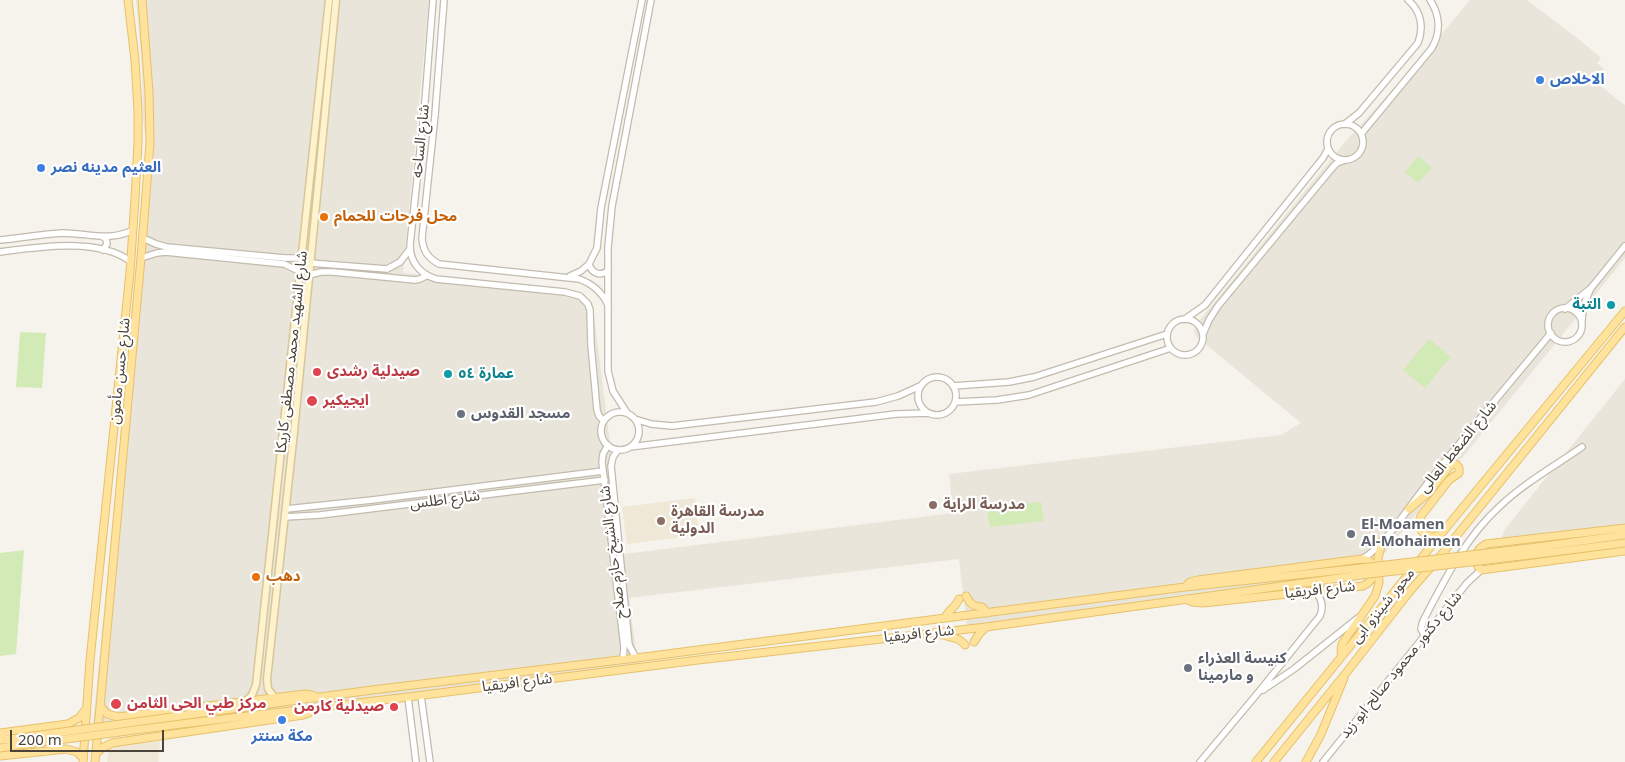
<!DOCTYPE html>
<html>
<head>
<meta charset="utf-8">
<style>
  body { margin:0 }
  #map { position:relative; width:1625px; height:762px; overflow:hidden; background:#f6f3ec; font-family:"Noto Sans",sans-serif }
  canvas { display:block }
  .scale { position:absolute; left:10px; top:730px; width:154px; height:22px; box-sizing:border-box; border:2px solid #4b4439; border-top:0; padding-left:6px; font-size:15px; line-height:18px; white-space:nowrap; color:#4b4439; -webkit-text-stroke:4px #fff; paint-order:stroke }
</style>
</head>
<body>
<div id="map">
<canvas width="1625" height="762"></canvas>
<div class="scale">200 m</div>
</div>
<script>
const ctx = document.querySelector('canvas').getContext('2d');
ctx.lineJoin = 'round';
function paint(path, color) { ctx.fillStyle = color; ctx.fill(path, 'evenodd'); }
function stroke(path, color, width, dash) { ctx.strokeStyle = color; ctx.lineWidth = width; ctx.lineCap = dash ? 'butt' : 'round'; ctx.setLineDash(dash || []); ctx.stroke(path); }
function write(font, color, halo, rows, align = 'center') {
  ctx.font = font + ' "Noto Sans","Noto Sans Arabic",sans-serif'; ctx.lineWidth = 4.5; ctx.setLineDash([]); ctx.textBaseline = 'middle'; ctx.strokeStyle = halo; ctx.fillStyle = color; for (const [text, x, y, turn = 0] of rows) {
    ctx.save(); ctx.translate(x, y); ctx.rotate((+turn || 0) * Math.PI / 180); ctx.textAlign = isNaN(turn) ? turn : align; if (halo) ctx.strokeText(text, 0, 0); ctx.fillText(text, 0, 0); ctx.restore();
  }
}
const residential = new Path2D(`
  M136 0H429L403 273 569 289 580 292 587 297 593 308 624 554 953 513 949 474 1281 435 1301 423 1197 337 1194 332 1195 326 1346 141 1432 46 1470 0H1527L1581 41 1601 58 1597 63 1604 69 1594 81 1625 105V258L1365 577 967 626 959 559 629 598 638 667 92 733 140 246 147 148 143 119 142 68Z
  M1625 379V545L1499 560 1500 543 1505 529Z`);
const education = new Path2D(`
  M695 498 699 535 627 544 622 507Z
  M160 741 158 762H107L109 747Z`);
const green = new Path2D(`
  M1418 156 1432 168 1418 183 1405 172Z
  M20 332 46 333 42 388 16 387Z
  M1429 339 1451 357 1425 388 1403 370Z
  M1041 502 1044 521 990 527 987 508Z
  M24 550 16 654 0 656V553Z`);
const tertiary = new Path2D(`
  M433 0 424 114 410 245C410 262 420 274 436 279L565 292 580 296 588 304 590 310 591 345 597 410 599 416 604 421
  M444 0 435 115 422 238C423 251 428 258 439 264L579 279C593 284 602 292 608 305
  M1327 142a18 18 0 1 1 36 0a18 18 0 1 1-36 0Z
  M1345 124 1359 113 1418 43C1424 27 1421 11 1408 0
  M1361 134 1432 48C1441 32 1440 15 1430 0
  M143 238 156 244 167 247 285 258H302
  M0 240C21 238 42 234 63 233 87 233 110 242 133 230
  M103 250 107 244 106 239 103 237
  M0 252C37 247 100 237 131 262
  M141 258 157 253 165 252 284 264 301 272
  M310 263 387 269 400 262 410 249
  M589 264C592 274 600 276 608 271
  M309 275 321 272H333L415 280 420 279 426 276
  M570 276 581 271 589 264 597 248 601 208 642 0
  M1548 325a17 17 0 1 1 34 0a17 17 0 1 1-34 0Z
  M1565 309 1591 288 1625 246
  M1167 337a18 18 0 1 1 36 0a18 18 0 1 1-36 0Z
  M1185 319 1205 305 1323 158 1328 149
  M1582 321 1583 307 1590 290
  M1203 334 1209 320 1218 306 1333 167 1337 163 1345 160
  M918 396a19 19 0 1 1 38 0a19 19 0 1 1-38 0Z
  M953 386 1009 382 1034 377 1167 334
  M955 402 997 400 1029 395 1171 348
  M601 431a19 19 0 1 1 38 0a19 19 0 1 1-38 0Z
  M627 413 613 391 608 371V247L612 206 651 0
  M635 419 651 424 672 426 876 402 898 396 920 386
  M608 445 603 454 602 462 624 647 623 659
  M630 447 896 414 929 413
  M618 450 613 457 611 466 629 645 636 658
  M286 509 372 500 603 471
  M285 517 320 515 605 480
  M1362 559C1383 548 1411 504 1427 484 1467 433 1510 383 1551 333
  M1425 636 1421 629 1423 621C1444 581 1465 538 1499 507 1524 483 1555 466 1582 447
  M1263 690 1294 669 1358 618
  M421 696 430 762
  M408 697 416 762
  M1200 762 1257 694 1320 616C1324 606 1322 598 1314 591
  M1323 762 1467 583 1481 570`);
const secondary = new Path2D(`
  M275 698 268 689 267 679 294 432 336 0
  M246 701 252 695 256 685 329 0`);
const primary = new Path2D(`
  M1409 509 1428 493 1450 466C1454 463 1457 464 1459 468V473L1449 480 1421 516C1415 531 1428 541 1441 534
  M1625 528 1486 544C1475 550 1472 561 1481 570L1625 551
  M1537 547 1625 535
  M1538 554 1625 543
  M1185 587 1190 582 1198 580 1362 559C1380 561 1377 580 1363 586L1203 603 1192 602 1186 599
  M966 596C970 604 973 606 982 607L987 613
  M945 618C948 610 956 607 959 599
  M935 632C945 638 958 635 965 645
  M974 642 979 634 986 627
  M1342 656 1341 651 1342 644 1375 596 1379 583 1378 558 1383 539
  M101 707 107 714 118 717 305 694 312 695 318 698
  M187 715 372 690 636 658 1185 587 1361 568
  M189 723 408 697 698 660 986 627 1361 575
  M0 733 68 724 79 718 86 709
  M0 740 11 739
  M0 748 12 746
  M96 754 102 748 112 743 303 715 309 713 313 708
  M0 756 66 749 77 752 83 758
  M83 762 90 660 130 272 135 199 138 142V111L135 60 128 0
  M95 762 141 258 150 143 149 92 142 0
  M1256 762 1441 534 1625 311
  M1274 762 1346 673 1410 591 1437 560 1625 327
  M1306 762 1321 734 1344 678`);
const primaryBridge = new Path2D(`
  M1361 568 1537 547
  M1361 575 1538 554
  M11 739 187 715
  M12 746 189 723`);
const markers = [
  [1540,80,5,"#3f7fe0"],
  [41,168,5,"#3f7fe0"],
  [324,217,5,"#e8710a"],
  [1611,305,5,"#0f9aa8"],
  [317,372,5,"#e0444e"],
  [448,374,5,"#0f9aa8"],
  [312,401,6,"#e0444e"],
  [461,414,5,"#6b7280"],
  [933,505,5,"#8d6e63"],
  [661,521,5,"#8d6e63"],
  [1351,534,5,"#6b7280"],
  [256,577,5,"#e8710a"],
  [1188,668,5,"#6b7280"],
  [116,704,6,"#e0444e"],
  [394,707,5,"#e0444e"],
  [282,720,5,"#3f7fe0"]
];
const shopNames = [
  ["الاخلاص",1550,80],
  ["العثيم مدينه نصر",51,168],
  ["مكة سنتر",282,737,"center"]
];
const streetNames = [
  ["شارع الساحه",421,141,-84],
  ["شارع الشهيد محمد مصطفى كاريكا",292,352,-84],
  ["شارع حسن مأمون",120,371,-84],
  ["شارع الضغط العالى",1458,447,-51],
  ["شارع اطلس",445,500,-7],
  ["شارع الشيخ حازم صلاح",613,552,-97],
  ["شارع افريقيا",1320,590,-6],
  ["محور شينزو ابى",1383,606,-51],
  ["شارع افريقيا",919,634,-6],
  ["شارع دكتور محمود صالح ابو زيد",1401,665,-51],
  ["شارع افريقيا",517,683,-7]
];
const foodNames = [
  ["محل فرحات للحمام",334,217],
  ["دهب",266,577]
];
const cultureNames = [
  ["التبة",1601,305],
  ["عمارة ٥٤",458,374,"left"]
];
const healthNames = [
  ["صيدلية رشدى",327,372],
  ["ايجيكير",323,401],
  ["مركز طبي الحى الثامن",127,704],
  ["صيدلية كارمن",384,707,"right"]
];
const worshipNames = [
  ["مسجد القدوس",471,414],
  ["El-Moamen",1361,525],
  ["Al-Mohaimen",1361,542],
  ["كنيسة العذراء",1198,659],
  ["و مارمينا",1198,676]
];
const educationNames = [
  ["مدرسة الراية",943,505],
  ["مدرسة القاهرة",671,512],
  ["الدولية",671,529]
];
paint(residential, '#eae5da');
paint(education, '#efe8d6');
paint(green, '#d2eab5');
stroke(tertiary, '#c2bbae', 8);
stroke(secondary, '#d6c79b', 9);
stroke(primary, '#e6c16a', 9);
stroke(tertiary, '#fff', 5.5);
stroke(secondary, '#fff3cd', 6);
stroke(primary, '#ffe39c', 7);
stroke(primaryBridge, '#e6c16a', 9, []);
stroke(primaryBridge, '#ffe39c', 7);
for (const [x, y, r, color] of markers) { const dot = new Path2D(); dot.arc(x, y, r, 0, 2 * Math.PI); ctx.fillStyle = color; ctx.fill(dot); stroke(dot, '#fff', 2); }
write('bold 15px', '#366cbe', '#fff', shopNames, 'left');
write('15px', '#4b4439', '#fff', streetNames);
write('bold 15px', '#c56008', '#fff', foodNames, 'left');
write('bold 15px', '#0d838f', '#fff', cultureNames, 'right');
write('bold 15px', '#be3a42', '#fff', healthNames, 'left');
write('bold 15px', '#5b616d', '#fff', worshipNames, 'left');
write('bold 15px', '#785e54', '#fff', educationNames, 'left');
</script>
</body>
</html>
